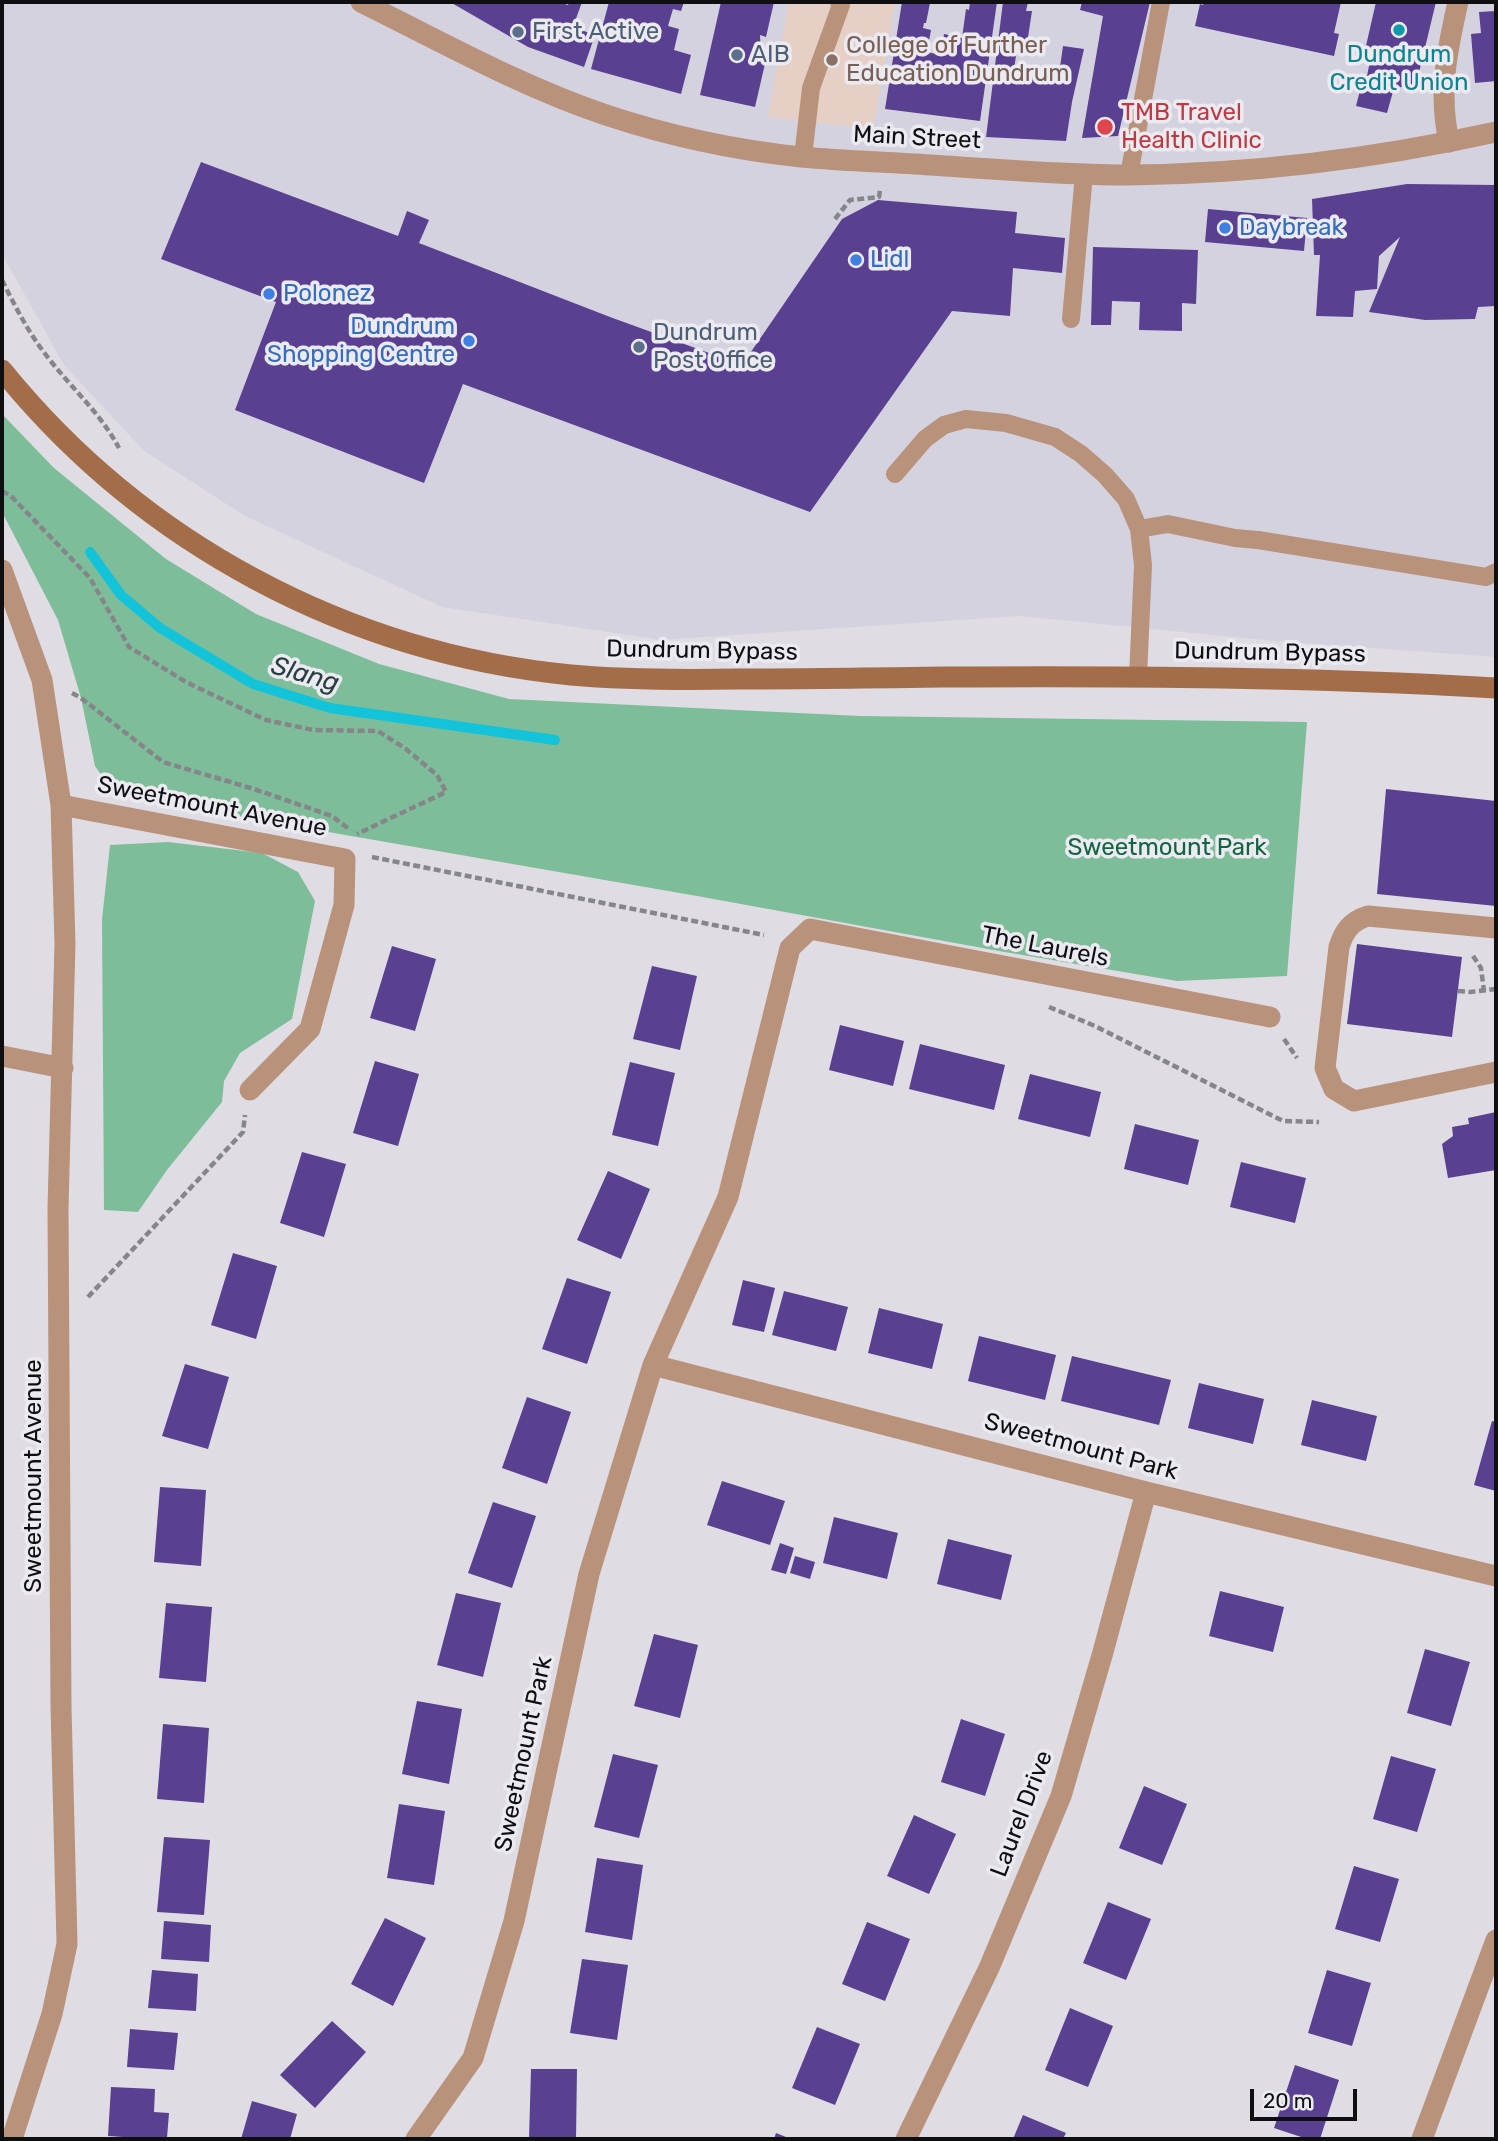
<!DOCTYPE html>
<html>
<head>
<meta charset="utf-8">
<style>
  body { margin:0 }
  #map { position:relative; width:1498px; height:2141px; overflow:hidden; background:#dfdde3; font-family:Rubik,sans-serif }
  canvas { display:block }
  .frame { position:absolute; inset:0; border:4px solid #0f0e10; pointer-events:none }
  .scale { position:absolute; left:1250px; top:2089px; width:107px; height:32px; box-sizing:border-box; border:4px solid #0f0e10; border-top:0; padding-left:9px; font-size:21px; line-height:24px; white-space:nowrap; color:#0f0e10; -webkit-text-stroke:5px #eceaf1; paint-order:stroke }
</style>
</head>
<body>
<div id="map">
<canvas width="1498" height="2141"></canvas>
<div class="frame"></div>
<div class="scale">20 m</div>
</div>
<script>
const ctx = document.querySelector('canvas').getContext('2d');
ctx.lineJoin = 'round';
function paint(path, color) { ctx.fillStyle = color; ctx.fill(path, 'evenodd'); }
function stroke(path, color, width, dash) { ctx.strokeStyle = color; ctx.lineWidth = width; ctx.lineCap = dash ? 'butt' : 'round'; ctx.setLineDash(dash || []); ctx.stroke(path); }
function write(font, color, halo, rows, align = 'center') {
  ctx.font = font + ' Rubik,sans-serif'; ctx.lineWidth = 7; ctx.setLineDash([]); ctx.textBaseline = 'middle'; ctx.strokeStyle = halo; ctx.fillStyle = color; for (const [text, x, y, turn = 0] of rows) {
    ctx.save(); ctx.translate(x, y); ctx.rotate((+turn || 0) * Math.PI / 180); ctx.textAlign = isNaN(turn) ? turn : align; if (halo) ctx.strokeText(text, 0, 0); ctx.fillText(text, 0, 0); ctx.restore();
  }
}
const built = new Path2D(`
  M2 2H1496V657L1274 641 1019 616 661 640 442 607 245 516 144 451 64 365 2 254Z`);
const education = new Path2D(`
  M789 2H895L873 129 768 117Z`);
const green = new Path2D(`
  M2 414 54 468 166 559 256 614 379 664 509 699 860 716 1307 722 1287 976 1177 981 999 951 697 896 115 795 95 766 81 698 58 620 2 512Z
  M168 842 262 853 298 872 315 901 292 1019 240 1053 224 1081 222 1102 167 1170 138 1212 104 1210 102 920 110 845Z`);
const stream = new Path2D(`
  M90 552 121 595 160 628 253 684 330 708 555 740`);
const building = new Path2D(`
  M450 2H559L568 5 569 2H582L573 27 595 35 584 67 528 47Z
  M609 2H684L681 11 673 9 668 26 679 29 674 50 691 55 681 94 591 69Z
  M721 2H774L766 37 760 35 761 54 767 55 755 107 700 95Z
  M902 2 930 3 926 23H924L923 28 931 30 927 52 941 55 944 34 962 38 966 9 969 10 970 2H997L980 121 885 109Z
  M1003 2H1028L1026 11H1032L1027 44 1018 43 1014 69 1059 74 1063 46 1084 49 1072 102 1066 141 986 137Z
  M1082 2H1150L1118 136 1082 138 1103 16 1080 10Z
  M1204 2H1341L1334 33 1339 34 1334 56 1195 26 1200 4 1203 5Z
  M1376 2H1436L1416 85 1394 88 1387 113 1356 106 1364 75 1367 76 1370 61 1363 59Z
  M1496 11V81L1475 83 1471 34 1481 33 1479 12Z
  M201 162 398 236 407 211 429 220 419 243 610 317 742 365 842 219 878 200 1017 212 1015 233 1065 238 1062 273 1013 268 1010 316 952 311 810 512 463 384 424 483 235 410 276 302 161 259Z
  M1407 184 1496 185V306L1478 307 1475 319 1425 320 1369 312 1400 237 1379 256 1377 289 1355 291 1353 317 1316 316 1320 255H1314L1312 199Z
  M1208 209 1307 218 1304 251 1205 242Z
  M1093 247 1198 250 1196 304 1182 303V331L1139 330 1140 302 1112 301 1111 325H1091Z
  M1386 789 1496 801V906L1377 894Z
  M1357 944 1462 957 1452 1037 1347 1024Z
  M392 946 436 959 415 1031 370 1018Z
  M652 966 697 976 680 1050 633 1039Z
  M840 1025 904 1041 893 1086 829 1070Z
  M920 1044 1005 1065 994 1110 909 1089Z
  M375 1061 419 1074 398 1146 353 1133Z
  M630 1062 675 1073 658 1146 612 1135Z
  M1030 1074 1101 1092 1090 1137 1018 1119Z
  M1496 1112V1170L1448 1178 1442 1144 1453 1136 1452 1127 1469 1124 1468 1118Z
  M1135 1124 1199 1140 1188 1185 1124 1169Z
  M302 1152 346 1164 324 1237 280 1223Z
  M1241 1162 1306 1178 1295 1223 1230 1207Z
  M608 1171 650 1189 621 1259 577 1240Z
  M233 1253 277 1266 256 1339 211 1325Z
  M567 1278 611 1292 587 1364 542 1349Z
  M743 1280 775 1288 764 1332 732 1325Z
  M784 1291 848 1307 836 1351 772 1335Z
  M879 1308 943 1324 932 1369 868 1353Z
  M979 1336 1056 1355 1045 1400 968 1381Z
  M1072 1356 1171 1380 1159 1425 1061 1401Z
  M185 1364 229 1377 208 1449 162 1436Z
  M1199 1383 1264 1399 1253 1444 1188 1428Z
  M527 1397 571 1412 547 1484 502 1468Z
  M1312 1400 1377 1416 1366 1461 1301 1445Z
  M1492 1421 1496 1422V1491L1474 1485Z
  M722 1481 785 1501 770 1545 707 1525Z
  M160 1487 206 1490 201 1566 154 1562Z
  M493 1502 536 1516 512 1588 468 1573Z
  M834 1517 898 1533 887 1579 823 1563Z
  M948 1539 1012 1555 1001 1600 937 1584Z
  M780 1543 794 1548 786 1574 771 1570Z
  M795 1556 815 1562 810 1579 790 1573Z
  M1220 1591 1284 1607 1273 1652 1209 1636Z
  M456 1593 501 1603 483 1677 437 1665Z
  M166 1603 212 1607 206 1682 159 1678Z
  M654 1634 698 1645 680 1718 634 1706Z
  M1425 1649 1470 1662 1451 1726 1407 1713Z
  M417 1701 462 1709 449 1784 402 1774Z
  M961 1719 1005 1734 985 1796 941 1782Z
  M163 1724 209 1728 204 1803 157 1799Z
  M613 1754 658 1765 639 1838 594 1827Z
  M1391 1756 1436 1769 1417 1832 1373 1819Z
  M1144 1786 1187 1804 1162 1865 1119 1848Z
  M399 1804 445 1811 434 1885 387 1878Z
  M914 1815 956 1834 929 1894 887 1876Z
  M164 1837 210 1840 204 1915 157 1912Z
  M597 1858 643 1865 632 1940 585 1932Z
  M1354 1866 1399 1879 1380 1942 1335 1929Z
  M1108 1902 1151 1919 1126 1980 1083 1963Z
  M385 1918 426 1938 393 2006 351 1984Z
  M164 1921 211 1925 209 1962 161 1959Z
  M867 1922 910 1939 885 2001 842 1984Z
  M582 1959 628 1965 617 2040 570 2033Z
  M152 1970 198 1974 196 2011 148 2008Z
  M1327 1970 1371 1983 1352 2046 1308 2033Z
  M1070 2008 1113 2026 1088 2087 1045 2070Z
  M332 2021 366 2052 315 2108 280 2075Z
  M817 2027 860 2044 835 2105 792 2088Z
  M130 2029 178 2033 174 2070 127 2067Z
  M1295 2065 1339 2080 1320 2139H1307L1274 2128Z
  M531 2069H577L576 2139H529Z
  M111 2087 155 2089 154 2112 169 2113 167 2138 153 2137V2139L108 2136Z
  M252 2101 297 2114 290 2139H241Z
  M1023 2115 1066 2133 1063 2139H1013Z
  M776 2133 791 2139H774Z`);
const path = new Path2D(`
  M835 219 850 200 879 197 880 190
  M2 280C15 306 28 332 46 355 71 388 99 411 119 448
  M2 491 11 496 90 578 129 647 186 682 266 720 313 730 378 731 406 749 437 775 446 792 357 834
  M72 693 81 698 163 762 254 789 332 816 349 829
  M372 857 764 935
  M1473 956 1481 968 1484 991
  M1458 991 1470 992 1496 989
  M1049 1007 1095 1026 1283 1121 1319 1122
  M1284 1039 1297 1058
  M88 1297 243 1132 245 1115`);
const service = new Path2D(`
  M803 157 811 88 841 5 839 2
  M1129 175 1161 2
  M1071 319 1084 174
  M895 474 925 439 944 425 966 419 1006 423 1055 437 1081 454 1105 475 1126 499 1139 529 1143 565 1138 677
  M1139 529 1168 524 1235 538 1258 540 1486 577 1496 572`);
const minor = new Path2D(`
  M1449 142C1438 92 1447 51 1458 2
  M2 570 42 680 61 805 65 944 58 1208 61 1707 67 1944 52 2014 12 2139
  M61 805 345 859 344 905 310 1029 250 1090
  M1496 928 1368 916C1351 921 1344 931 1339 947L1325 1068 1334 1089 1354 1101 1496 1072
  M2 1056 63 1068
  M653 1365 1146 1492 1496 1576
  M416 2139 473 2058 514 1921 589 1574 653 1365 728 1197 790 948 810 929 1270 1017
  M906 2139 989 1968 1061 1796 1103 1652 1146 1492`);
const tertiary = new Path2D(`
  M361 2C442 42 520 86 606 115 669 136 735 150 801 157 844 161 887 162 930 165 996 169 1063 175 1129 175 1250 174 1378 158 1496 132
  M1422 2139 1496 1940`);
const secondary = new Path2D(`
  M2 370C143 544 348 653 571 675 626 680 682 680 738 679 807 679 876 678 946 677 1129 676 1313 677 1496 688`);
const markers = [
  [1399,30,7,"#0f9aa8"],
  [518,32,7,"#5c6f8a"],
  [737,55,7,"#5c6f8a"],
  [832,60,7,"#8d6e63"],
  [1105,127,9,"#e0444e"],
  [1225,228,7,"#3f7fe0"],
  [856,260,7,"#3f7fe0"],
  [269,294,7,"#3f7fe0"],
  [469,341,7,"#3f7fe0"],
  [639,347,7,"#5c6f8a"]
];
const serviceNames = [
  ["First Active",532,32],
  ["AIB",751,55],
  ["Dundrum",653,333],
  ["Post Office",653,361]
];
const educationNames = [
  ["College of Further",846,46],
  ["Education Dundrum",846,74]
];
const cultureNames = [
  ["Dundrum",1399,55],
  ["Credit Union",1399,83]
];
const healthNames = [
  ["TMB Travel",1121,113],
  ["Health Clinic",1121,141]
];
const streetNames = [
  ["Main Street",917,138,3],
  ["Dundrum Bypass",702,651,1],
  ["Dundrum Bypass",1270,653,1],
  ["Sweetmount Avenue",212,807,11],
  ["The Laurels",1045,947,11],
  ["Sweetmount Park",1081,1447,15],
  ["Sweetmount Avenue",34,1476,-90],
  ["Sweetmount Park",524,1754,-78],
  ["Laurel Drive",1022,1814,-69]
];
const shopNames = [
  ["Daybreak",1239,228],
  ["Lidl",870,260],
  ["Polonez",283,294],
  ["Dundrum",455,327,"right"],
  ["Shopping Centre",455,355,"right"]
];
const parkNames = [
  ["Sweetmount Park",1167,848]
];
const waterNames = [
  ["Slang",305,675,16]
];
paint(built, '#d5d2df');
paint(education, '#e6cfc4');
paint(green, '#7ebd9a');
stroke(stream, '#12c3d9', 10);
paint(building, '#594090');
stroke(path, '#868589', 4.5, [7, 3.5]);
stroke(service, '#b9927b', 18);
stroke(minor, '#b9927b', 21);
stroke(tertiary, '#b9927b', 21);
stroke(secondary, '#a46d49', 21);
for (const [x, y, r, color] of markers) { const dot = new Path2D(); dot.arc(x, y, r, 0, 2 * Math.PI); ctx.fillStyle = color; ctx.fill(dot); stroke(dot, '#eceaf1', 2.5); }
write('24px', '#4e5e75', '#eceaf1', serviceNames, 'left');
write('24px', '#785e54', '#eceaf1', educationNames, 'left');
write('24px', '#0d838f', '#eceaf1', cultureNames);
write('24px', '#be3a42', '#eceaf1', healthNames, 'left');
write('24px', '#0f0e10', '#eceaf1', streetNames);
write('24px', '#366cbe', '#eceaf1', shopNames, 'left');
write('24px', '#136542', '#eceaf1', parkNames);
write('italic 26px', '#263f43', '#eceaf1', waterNames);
</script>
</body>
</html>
